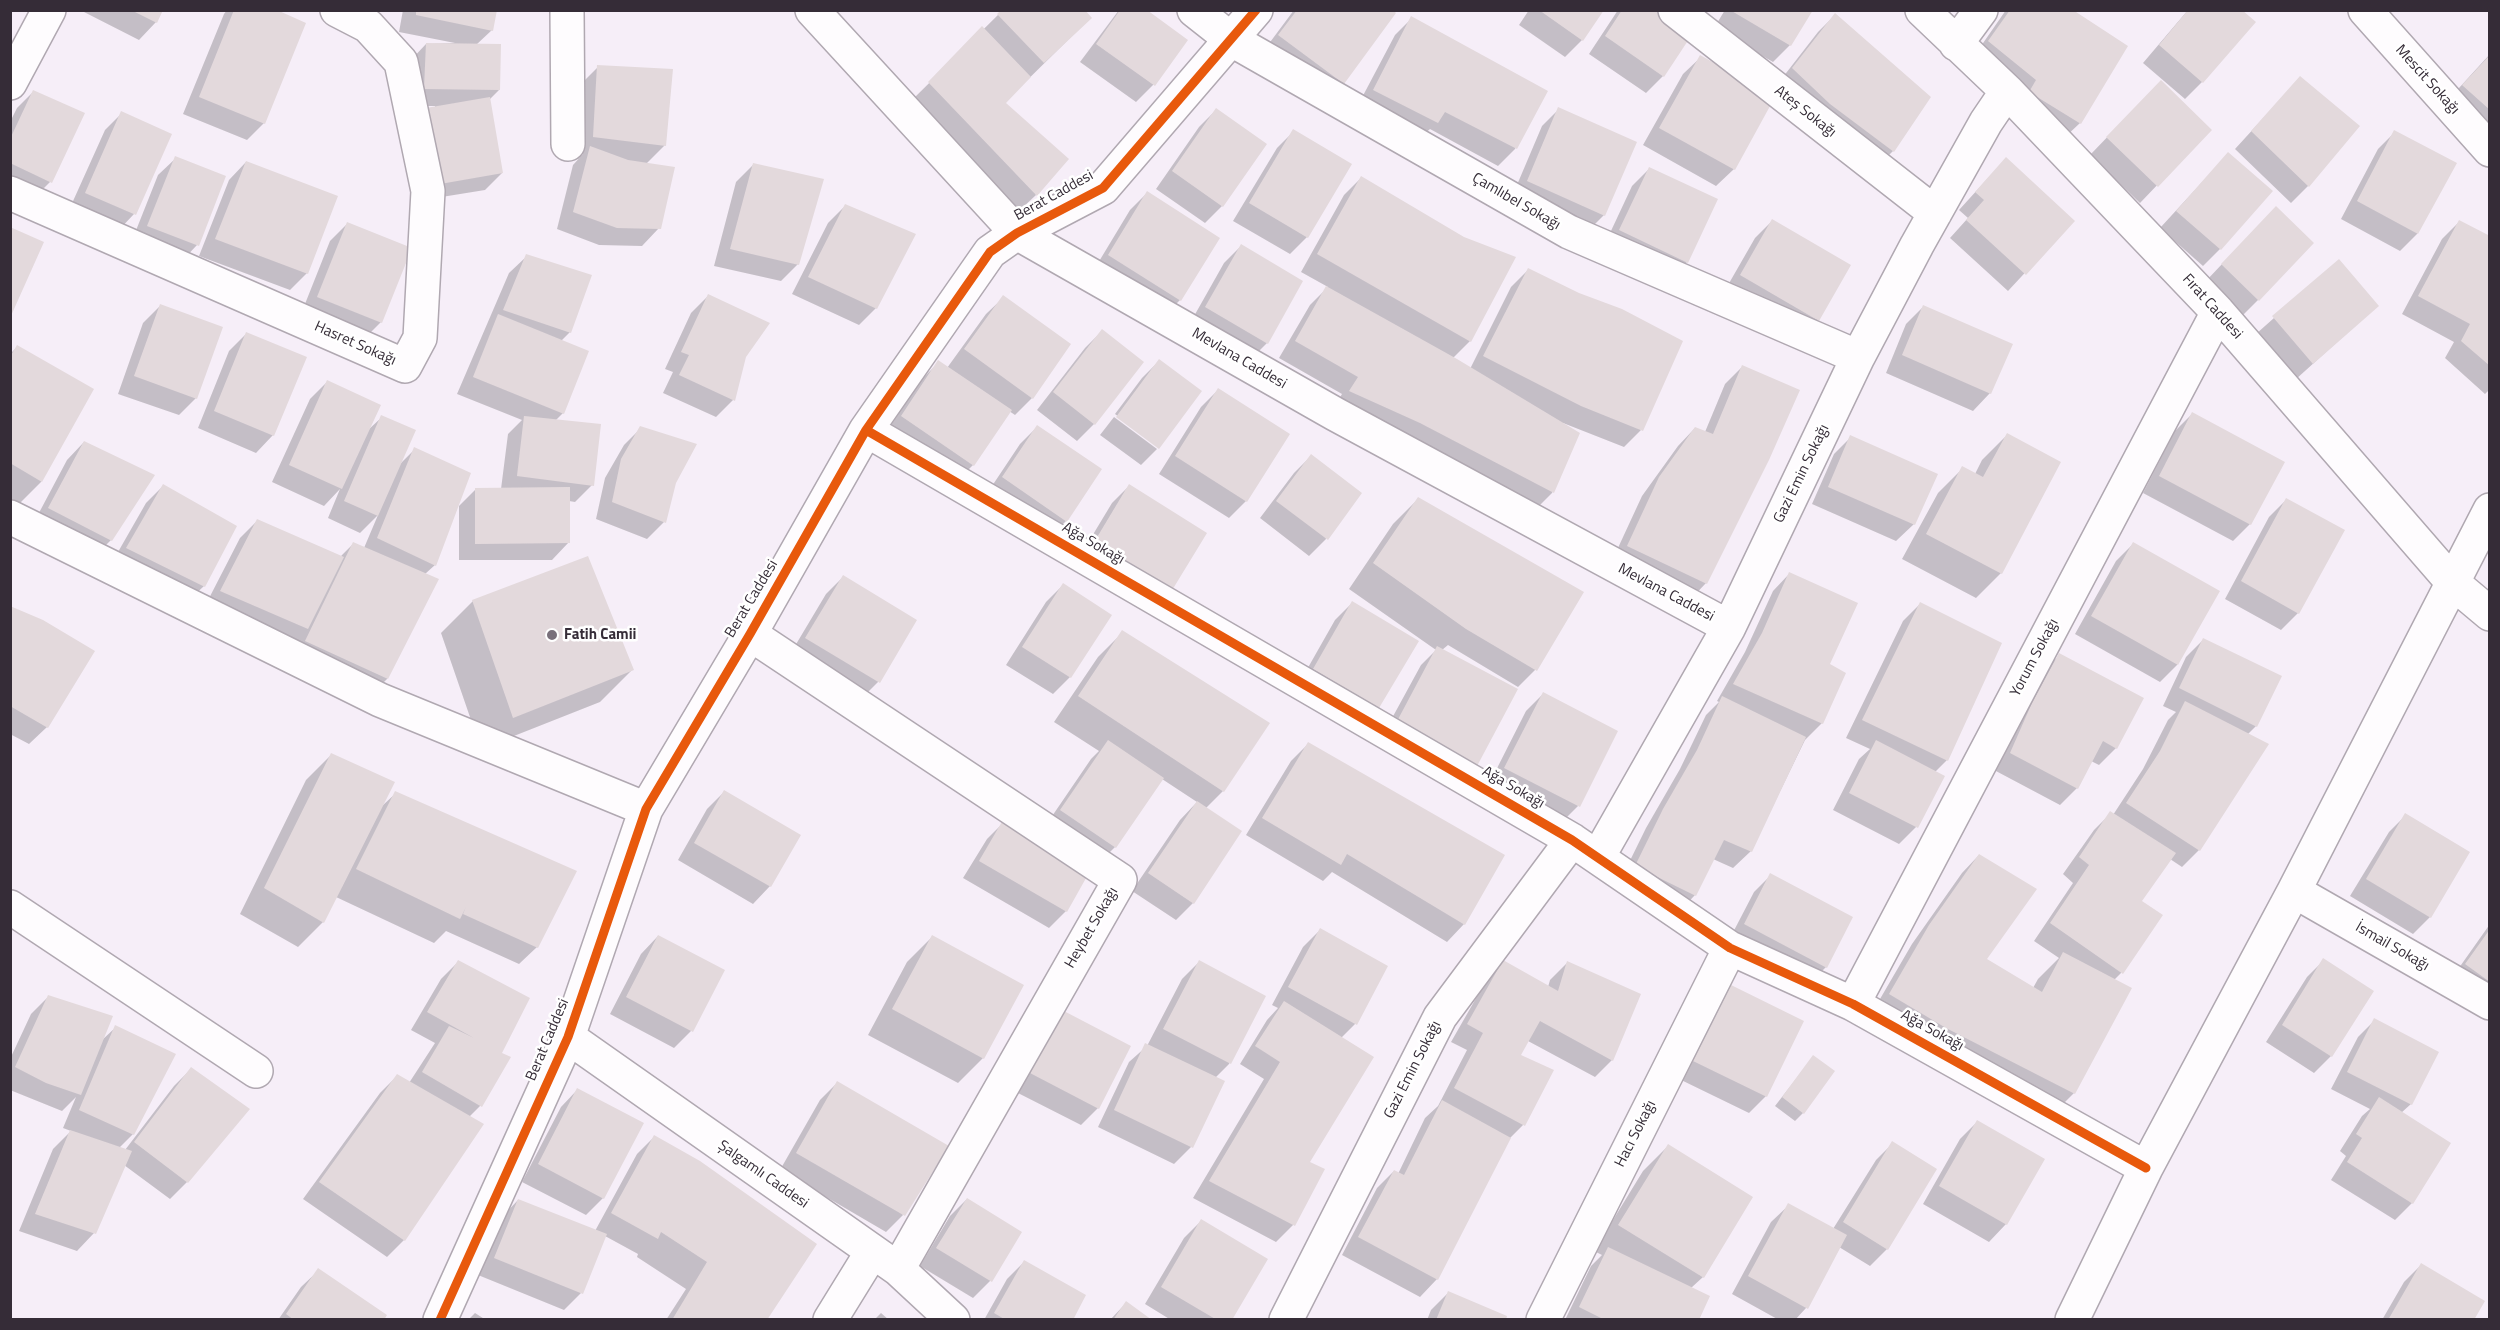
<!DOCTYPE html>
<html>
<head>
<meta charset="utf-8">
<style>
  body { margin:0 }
  #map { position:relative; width:2500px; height:1330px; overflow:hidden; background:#f6eef8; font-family:"Titillium Web",sans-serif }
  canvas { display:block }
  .frame { position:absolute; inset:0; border:12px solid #352c37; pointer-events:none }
</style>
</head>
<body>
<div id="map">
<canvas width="2500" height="1330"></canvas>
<div class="frame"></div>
</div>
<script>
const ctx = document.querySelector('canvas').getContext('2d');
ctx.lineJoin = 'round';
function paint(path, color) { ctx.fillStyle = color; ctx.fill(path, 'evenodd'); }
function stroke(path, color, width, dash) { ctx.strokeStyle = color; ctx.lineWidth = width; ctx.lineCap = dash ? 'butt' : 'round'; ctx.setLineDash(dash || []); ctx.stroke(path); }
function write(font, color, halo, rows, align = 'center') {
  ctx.font = font + ' "Titillium Web",sans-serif'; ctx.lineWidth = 5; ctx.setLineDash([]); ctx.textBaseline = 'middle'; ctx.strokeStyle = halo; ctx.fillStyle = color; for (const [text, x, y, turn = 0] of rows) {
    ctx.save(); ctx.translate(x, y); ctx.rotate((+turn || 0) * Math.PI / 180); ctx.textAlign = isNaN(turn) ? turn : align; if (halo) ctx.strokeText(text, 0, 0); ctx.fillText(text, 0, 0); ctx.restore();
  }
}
const shadow = new Path2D(`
  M85 10H162L156 22 139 40 84 12Z
  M227 10H273L264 123 247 140 183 114 224 14Z
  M403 10H495L492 30 476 45 499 90 489 100 502 173 485 190 423 200 435 106H408L409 62 426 44 455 43 399 32Z
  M1003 10 1073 35 1004 103 1036 195 1019 211 912 100Z
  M1119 10H1144L1186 41 1153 85 1136 102 1080 62Z
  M1294 10H1390L1343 83 1326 100 1262 53Z
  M1529 10H1602L1582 40 1565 57 1519 25Z
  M1618 10H1658L1663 76 1646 93 1589 54Z
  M1725 10H1811L1790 45 1773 62 1714 28Z
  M2006 10H2071L2126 47 2080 123 2062 140 1972 59Z
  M2188 10H2240L2202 82 2185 99 2143 63Z
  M1835 15 1893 151 1876 168 1776 86 1818 32Z
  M1412 18 1546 92 1515 149 1498 166 1430 129 1419 139 1357 107 1395 35Z
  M2490 54V158L2438 111Z
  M1701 57 1773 98 1734 169 1716 186 1643 145 1683 74Z
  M598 67 665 145 646 164 659 228 642 246 599 245 557 229 573 165 583 154H577L581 84Z
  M2300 78 2308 186 2291 203 2235 149Z
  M34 91 50 182 33 199 10 188V122L17 108Z
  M2144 99 2210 130 2140 203 2090 155Z
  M1559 109 1604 215 1587 232 1511 199 1542 126Z
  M1216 110 1222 206 1205 223 1156 189 1199 127Z
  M122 113 170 135 134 214 117 232 69 210 105 130Z
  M1294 131 1307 237 1290 254 1233 221 1277 148Z
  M2395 132 2454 164 2417 234 2400 251 2341 219 2378 149Z
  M2228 154 2220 249 2203 266 2160 228Z
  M176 158 224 177 197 245 180 263 131 243 158 175Z
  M246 162 307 273 290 290 199 256 229 180Z
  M753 165 798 264 781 281 714 266 736 182Z
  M1649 169 1687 262 1670 279 1603 248 1632 186Z
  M1989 177 2073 221 2008 291 1950 238 1968 218 1959 210Z
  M1361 178 1470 341 1453 358 1470 369 1511 287 1528 270 1641 430 1624 447 1563 423 1562 424 1578 434 1552 493 1535 510 1333 409 1342 394 1279 358 1310 305 1328 287 1301 272 1344 195Z
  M1147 193 1218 238 1180 300 1163 317 1092 273 1130 210Z
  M845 206 876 308 859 325 792 294 828 223Z
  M1772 221 1818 320 1801 337 1724 292 1755 238Z
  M2459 222 2490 238V389L2485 394 2445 358 2454 342 2402 314 2442 239Z
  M347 224 381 322 364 339 301 314 330 241Z
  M2259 225 2258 300 2241 317 2205 282Z
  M1241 246 1267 343 1250 360 1189 325 1224 263Z
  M527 256 570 332 561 341 563 413 555 421 592 485 575 502 569 501V542L552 560H459V506L476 489H501L508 434 522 420 457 394 509 273Z
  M2338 261 2377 306 2295 380 2256 334Z
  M708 296 744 356 733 400 716 417 663 393 673 372 665 369 691 313Z
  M1004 297 1032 398 1015 415 1009 411 973 465 956 482 885 434 922 379 939 362 947 368 986 314Z
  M160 306 196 398 179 415 118 394 143 323Z
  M1923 307 1990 393 1973 411 1886 373 1906 324Z
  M1102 331 1094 424 1077 441 1037 410 1085 348Z
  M246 334 273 435 256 453 198 428 229 351Z
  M17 347 91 389 41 482 16 507 10 503V354Z
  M1159 361 1200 391 1158 448V446L1115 414 1142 378Z
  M1742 367 1706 583 1689 601 1611 563 1642 496 1678 446 1695 428 1705 432 1725 384Z
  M327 382 367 431 382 417 401 463 415 449 435 565 425 574 437 579 387 679 362 704 204 608 240 538 257 521 340 557 353 544 364 548 378 515 360 533 328 518 340 489 324 506 272 482 310 399Z
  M1218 390 1246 501 1229 518 1159 474 1201 407Z
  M2192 414 2250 524 2233 541 2143 493 2175 431Z
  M1114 417 1157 449 1141 465 1100 435Z
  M1037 427 1066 521 1049 538 986 495 1020 444Z
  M641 428 674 482 664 522 647 539 596 519 605 478 624 445Z
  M2007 435 2001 573 1976 598 1902 559 1938 493 1963 468 1975 474 1982 460Z
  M1851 437 1914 524 1896 541 1812 504 1834 454Z
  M84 442 111 540 94 557 32 526 67 460Z
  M1311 456 1326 539 1309 556 1260 518 1294 473Z
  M163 486 204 586 186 603 110 566 146 503Z
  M1129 486 1170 591 1077 561 1112 503Z
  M1418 499 1582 593 1535 670 1518 687 1448 645 1442 650 1516 689 1379 742 1421 665 1436 650 1349 589 1393 524Z
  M2286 500 2298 613 2281 630 2225 599 2269 517Z
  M2133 544 2218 592 2177 665 2160 682 2075 634 2116 561Z
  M1790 573 1828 664 1822 723 1805 740 1751 851 1733 868 1713 859 1695 895 1678 913 1619 883 1646 828 1680 769 1706 715 1719 702 1717 701 1745 652 1773 591Z
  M843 577 915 620 878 682 861 699 789 656 826 594Z
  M1063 585 1070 677 1053 694 1006 665 1046 602Z
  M473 601 632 670 600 702 481 749 441 633Z
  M1352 603 1417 642 1377 708 1360 725 1297 687 1335 620Z
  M1920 604 1947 760 1935 772 1943 776 1916 827 1899 844 1833 810 1859 759 1870 749 1846 738 1903 621Z
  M10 608 47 727 29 744 10 734Z
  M1123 632 1223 791 1206 808 1193 903 1176 920 1132 891 1180 820 1197 802 1162 779 1115 847 1098 864 1044 828 1091 759 1099 751 1054 722 1098 657Z
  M2203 640 2256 726 2247 735 2199 850 2182 867 2170 859 2140 901 2121 973 2114 980 2074 1093 2049 1118 1873 1011 1912 944 1962 873 1979 855 1985 960 2033 988 2038 979 2059 958 2034 941 2073 883 2063 874 2094 830 2111 813 2113 815 2143 769 2168 720 2176 712 2163 706 2186 657Z
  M2060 655 2116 748 2099 765 2091 761 2077 788 2060 805 1994 770 2042 672Z
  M1543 694 1578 806 1561 823 1488 786 1526 711Z
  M1308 744 1503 855 1464 924 1447 942 1332 872 1323 881 1246 835 1291 761Z
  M331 755 382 806 396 793 537 947 519 964 446 931 434 943 336 897 323 922 298 947 240 914 306 780Z
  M724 792 799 835 770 886 753 904 678 860 707 809Z
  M2406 815 2430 917 2413 934 2350 896 2389 832Z
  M1004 822 1066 911 1049 928 963 878 987 839Z
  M1771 875 1826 967 1809 984 1728 942 1754 892Z
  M2490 924V1010L2449 982Z
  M1320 930 1386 967 1355 1024 1341 1038 1308 1162 1323 1169 1293 1225 1276 1242 1193 1198 1264 1079 1240 1064 1267 1020 1278 1008 1272 1005 1303 947Z
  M658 936 723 970 691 1031 674 1048 610 1014 641 954Z
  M932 937 983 1058 958 1083 868 1035 907 962Z
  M2324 960 2331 1056 2314 1073 2266 1042 2307 977Z
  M458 962 500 1053 480 1106 469 1117 404 1240 387 1257 303 1199 380 1093 397 1076 409 1083 435 1043 411 1030 441 979Z
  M1199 962 1264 997 1229 1064 1215 1078 1191 1147 1174 1164 1098 1127 1129 1062 1147 1046 1182 979Z
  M1504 962 1548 987 1550 980 1567 963 1640 995 1612 1060 1595 1077 1528 1041 1519 1056 1523 1125 1509 1139 1437 1279 1420 1297 1342 1255 1377 1188 1394 1171 1398 1174 1425 1118 1438 1106 1467 1050 1451 1042 1487 979Z
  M1731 986 1766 1096 1749 1113 1677 1078 1714 1004Z
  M48 997 101 1041 116 1027 133 1134 119 1148 125 1150 174 1086 191 1069 187 1182 170 1199 124 1165 94 1233 77 1251 19 1231 53 1149 71 1131 63 1128 76 1097 62 1111 10 1090V1059L31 1014Z
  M1062 1012 1098 1108 1081 1125 1014 1091Z
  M2375 1020 2411 1104 2401 1113 2412 1203 2395 1220 2331 1180 2346 1156 2340 1151 2362 1116 2370 1109 2331 1089 2358 1037Z
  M1813 1057 1803 1113 1795 1121 1775 1106Z
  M837 1083 903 1215 886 1232 780 1170 820 1100Z
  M578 1089 603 1198 586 1215 522 1182 561 1107Z
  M1977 1122 2043 1160 2006 1224 1989 1242 1923 1204 1960 1139Z
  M654 1137 766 1320H666L686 1289 637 1257 638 1254 605 1236 581 1293 564 1310 478 1275 501 1218 518 1200 595 1231 637 1154Z
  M1893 1143 1887 1249 1870 1266 1839 1247 1806 1308 1795 1320H1779L1732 1294 1771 1222 1789 1205 1833 1229 1876 1160Z
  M1668 1146 1703 1277 1691 1288 1697 1320H1565L1591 1266 1602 1255 1594 1251 1643 1171Z
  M967 1199 1020 1232 990 1281 973 1298 920 1266 950 1216Z
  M1201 1221 1230 1320H1171L1145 1304 1184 1238Z
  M1024 1262 1071 1320H984L1007 1279Z
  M2421 1265 2472 1320H2382L2404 1282Z
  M319 1270 382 1320H278L301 1287Z
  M1449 1292 1504 1320H1427L1431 1310Z
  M1126 1303 1150 1320H1110Z
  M475 1313 486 1320H468Z
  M881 1313 889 1320H874Z`);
const building = new Path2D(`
  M131 10H163L157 23Z
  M234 10H277L306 23 265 124 199 97Z
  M416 10H497L493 31 416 15Z
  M1001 10H1085L1092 18 1044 63 997 14Z
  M1120 10H1147L1188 40 1155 86 1096 44Z
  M1297 10H1393L1396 13 1344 84 1278 35Z
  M1539 10H1604L1583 41Z
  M1622 10H1660L1693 33 1664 77 1605 36Z
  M1730 10H1813L1791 46Z
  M2010 10H2073L2128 46 2081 124 2029 92 2036 80 1988 41Z
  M2188 10H2242L2256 22 2203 83 2159 45Z
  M1835 13 1931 97 1894 152 1830 104 1792 68Z
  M1411 16 1548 91 1517 149 1445 112 1438 123 1373 90Z
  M982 26 1031 77 1006 103 1069 159 1037 196 928 82Z
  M426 43 501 44 500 90 424 89Z
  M1700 55 1775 97 1735 170 1659 128Z
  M2490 55V110L2462 85Z
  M597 65 673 69 666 146 593 137Z
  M2300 76 2360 126 2309 187 2251 131Z
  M2161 80 2212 130 2158 187 2106 137Z
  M33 90 85 113 52 183 10 163V139Z
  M490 97 503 173 440 184 426 108Z
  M1558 107 1637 142 1605 216 1527 181Z
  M1216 108 1267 144 1223 207 1172 171Z
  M121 111 172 134 136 215 85 193Z
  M1293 129 1352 164 1308 238 1249 203Z
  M2394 130 2457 163 2418 234 2357 201Z
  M590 146 628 160 675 167 661 229 617 228 573 212Z
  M2228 152 2273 191 2221 250 2176 211Z
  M175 156 226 176 199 246 147 226Z
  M2006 157 2075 221 2026 275 1966 220 1984 200 1975 192Z
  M246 161 338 196 308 274 215 239Z
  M753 163 824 179 799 265 730 249Z
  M1649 167 1718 199 1688 263 1619 230Z
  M1361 176 1464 237 1516 257 1471 342 1317 254Z
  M1147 191 1220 238 1181 301 1108 255Z
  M845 204 916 234 877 309 808 277Z
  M2276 206 2314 243 2259 301 2221 264Z
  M1772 219 1851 265 1819 321 1740 275Z
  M2459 220 2490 236V366L2461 341 2470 324 2418 296Z
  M347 222 412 248 382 323 317 297Z
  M10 227 44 242 10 318Z
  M1241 244 1303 281 1268 344 1205 307Z
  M526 254 592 275 571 333 503 310Z
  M2339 259 2379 306 2313 364 2272 316Z
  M1528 268 1579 293 1622 309 1683 341 1643 431 1581 406 1483 356Z
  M1326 286 1457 359 1580 433 1554 493 1420 423 1349 391 1358 377 1295 341Z
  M708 294 770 323 746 357 735 401 679 375 689 355 681 352Z
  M1003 295 1071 344 1033 399 964 349Z
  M160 304 223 327 197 399 134 376Z
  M1923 305 2013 344 1991 394 1902 355Z
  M498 314 589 351 564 414 473 377Z
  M1102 329 1144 362 1095 425 1053 392Z
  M246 332 307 357 274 436 214 411Z
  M17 345 94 389 42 482 10 463V357Z
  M1159 359 1202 391 1159 449 1116 417Z
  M938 360 1012 410 974 466 901 416Z
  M1742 365 1800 390 1769 460 1707 584 1627 546 1659 477 1695 427 1713 434Z
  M327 380 381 405 342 489 289 465Z
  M1218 388 1290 434 1247 502 1175 456Z
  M2192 412 2285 462 2251 525 2159 476Z
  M381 415 416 430 378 516 344 501Z
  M524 416 601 424 594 486 517 476Z
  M1037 425 1102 469 1067 522 1002 477Z
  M640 426 697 444 676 483 666 523 612 502 621 459Z
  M2007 433 2061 462 2002 574 1926 534 1962 466 1983 477Z
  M1850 435 1938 474 1915 525 1828 487Z
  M84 441 155 475 112 541 48 508Z
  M414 447 471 473 436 566 377 538Z
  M1311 454 1362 493 1328 540 1276 501Z
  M163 484 237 526 205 587 126 548Z
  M1129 484 1207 533 1171 592 1093 544Z
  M570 487V543L475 544V488Z
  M1418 497 1584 592 1537 671 1466 629 1373 563Z
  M2286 498 2345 530 2299 614 2241 581Z
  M257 519 344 557 308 629 220 591Z
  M353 542 439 579 388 679 305 641Z
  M2133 542 2220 591 2178 665 2091 616Z
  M588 556 634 670 513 718 472 600Z
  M1789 572 1858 603 1830 664 1846 673 1823 724 1733 684 1762 633Z
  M843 575 917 620 880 683 805 638Z
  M1063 583 1112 615 1071 678 1022 647Z
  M1352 601 1419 641 1379 708 1313 669Z
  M1920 602 2002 643 1948 761 1862 720Z
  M10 606 43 620 95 651 48 728 10 706Z
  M1122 630 1270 723 1224 792 1078 696Z
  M2203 638 2282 676 2257 727 2179 688Z
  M1437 646 1518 689 1476 768 1395 725Z
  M2059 653 2144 698 2117 749 2103 741 2078 789 2010 753 2032 703Z
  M1543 692 1618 731 1580 807 1504 768Z
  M1722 696 1806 737 1752 852 1724 840 1696 896 1635 866 1663 809 1697 750Z
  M2185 701 2269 744 2200 851 2126 803 2160 751Z
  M1108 740 1164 778 1116 848 1060 810Z
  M1876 740 1945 776 1918 828 1849 793Z
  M1308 742 1505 855 1465 925 1347 854 1341 865 1262 818Z
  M331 753 395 782 324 923 264 888Z
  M724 790 801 835 771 887 694 843Z
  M395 791 577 871 538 948 463 914 466 907 460 919 356 869Z
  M1197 801 1242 831 1194 904 1148 873Z
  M2110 811 2176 853 2142 901 2163 915 2123 974 2050 923 2089 865 2079 857Z
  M2405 813 2470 852 2431 918 2366 879Z
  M1003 820 1090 871 1067 912 979 861Z
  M1979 854 2037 889 1987 959 2042 992 2063 952 2132 988 2075 1094 1946 1028 1889 994 1929 925Z
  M1770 873 1853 917 1827 968 1744 924Z
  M1320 928 1388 966 1357 1025 1288 987Z
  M2490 929V982L2465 964Z
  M658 935 725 970 693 1032 626 997Z
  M932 935 1024 985 984 1059 892 1009Z
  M2323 958 2374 991 2332 1057 2282 1025Z
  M458 960 530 998 502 1053 511 1057 482 1107 422 1072 449 1026 474 1038 427 1012Z
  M1199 960 1266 996 1231 1064 1163 1029Z
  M1503 960 1558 991 1567 961 1641 994 1613 1061 1540 1021 1521 1055 1554 1070 1525 1126 1454 1088 1483 1033 1467 1024Z
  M1731 985 1804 1021 1767 1097 1693 1061Z
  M48 995 113 1016 81 1095 46 1083 15 1067Z
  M1284 1001 1374 1057 1310 1162 1325 1169 1295 1226 1209 1181 1280 1062 1255 1046Z
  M1062 1010 1131 1046 1099 1109 1030 1073Z
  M2374 1018 2439 1052 2412 1105 2347 1072Z
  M115 1025 176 1054 134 1135 79 1110Z
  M1145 1043 1225 1081 1193 1148 1114 1110Z
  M1813 1055 1835 1071 1804 1114 1782 1097Z
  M191 1067 250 1109 188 1183 134 1142Z
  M397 1074 484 1124 405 1241 319 1182Z
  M837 1081 949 1146 905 1216 796 1153Z
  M577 1088 644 1123 604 1199 538 1164Z
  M2379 1097 2451 1143 2413 1204 2347 1162 2362 1138 2356 1134Z
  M1442 1100 1511 1138 1438 1280 1358 1237 1394 1170 1404 1175Z
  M1977 1120 2045 1159 2007 1225 1939 1186Z
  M70 1130 132 1151 96 1234 35 1214Z
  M654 1135 700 1161 817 1244 767 1320H672L707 1262 661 1232 658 1239 611 1213Z
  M1892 1141 1937 1169 1888 1250 1843 1222Z
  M1668 1144 1753 1197 1704 1278 1618 1225Z
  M967 1198 1022 1232 992 1282 936 1248Z
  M518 1199 607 1234 583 1294 494 1258Z
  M1788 1203 1847 1235 1808 1309 1748 1276Z
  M1201 1219 1268 1259 1232 1320H1217L1161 1287Z
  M1608 1247 1710 1296 1699 1320H1605L1579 1307Z
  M1024 1260 1086 1295 1073 1320H1006L994 1313Z
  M2421 1263 2485 1301 2474 1320H2388Z
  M318 1268 387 1315 384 1320H294L286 1314Z
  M1448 1291 1507 1316 1506 1320H1436Z
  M1126 1301 1152 1320H1113Z`);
const street = new Path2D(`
  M567 10 568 144
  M812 10 1017 233 1335 414 1729 627
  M1194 10 1232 40 1569 232 1858 357
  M1675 10 1935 213
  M1922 10 2007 91 2218 312 2453 583 2490 614
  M2365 10 2490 150
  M1956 44 1981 10
  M10 83 49 10
  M10 193 405 366 420 338 428 191 401 62 368 26 337 10
  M866 430 1572 840 1730 948 1853 1004 2146 1168
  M10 517 380 700 646 809
  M750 634 1120 880 898 1269
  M1598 857 1729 627 1858 357 1917 245 1986 122 2007 91
  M2294 891 2490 1003
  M10 907 256 1071
  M1853 1004 2218 312
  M568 1037 898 1269 953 1320
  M440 1320 568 1037 646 809 750 634 866 430 990 252 1017 233 1103 188 1256 10
  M830 1320 872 1252
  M1286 1320 1440 1017 1572 840
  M1543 1320 1730 948
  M2072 1320 2146 1168 2294 891 2490 510`);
const cycleway = new Path2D(`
  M866 430 1572 840 1730 948 1853 1004 2146 1168
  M440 1320 568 1037 646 809 750 634 866 430 990 252 1017 233 1103 188 1256 10`);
const markers = [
  [552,635,6,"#79707b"]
];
const streetNames = [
  ["Mescit Sokağı",2427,80,48],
  ["Ateş Sokağı",1805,112,38],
  ["Berat Caddesi",1054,196,-29],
  ["Çamlıbel Sokağı",1516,202,30],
  ["Fırat Caddesi",2212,307,48],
  ["Hasret Sokağı",355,344,24],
  ["Mevlana Caddesi",1239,359,30],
  ["Gazi Emin Sokağı",1802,474,-64],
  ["Ağa Sokağı",1093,544,30],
  ["Mevlana Caddesi",1666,593,28],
  ["Berat Caddesi",752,599,-59],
  ["Yorum Sokağı",2035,658,-62],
  ["Ağa Sokağı",1513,788,30],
  ["Heybet Sokağı",1092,928,-60],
  ["İsmail Sokağı",2392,947,30],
  ["Ağa Sokağı",1932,1031,29],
  ["Berat Caddesi",548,1040,-67],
  ["Gazi Emin Sokağı",1413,1070,-63],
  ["Hacı Sokağı",1636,1134,-63],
  ["Şalgamlı Caddesi",763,1175,35]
];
const poiNames = [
  ["Fatih Camii",564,635]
];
paint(shadow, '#0003');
paint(building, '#e3d9dc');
stroke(street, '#b0a8b1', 36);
stroke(street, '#fefcfe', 33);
stroke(cycleway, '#e8590c', 9);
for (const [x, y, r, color] of markers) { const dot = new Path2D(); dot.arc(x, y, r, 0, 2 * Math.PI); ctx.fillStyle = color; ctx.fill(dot); stroke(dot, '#fff', 2); }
write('15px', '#352c37', '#fff', streetNames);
write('bold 15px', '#352c37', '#fff', poiNames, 'left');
</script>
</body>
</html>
